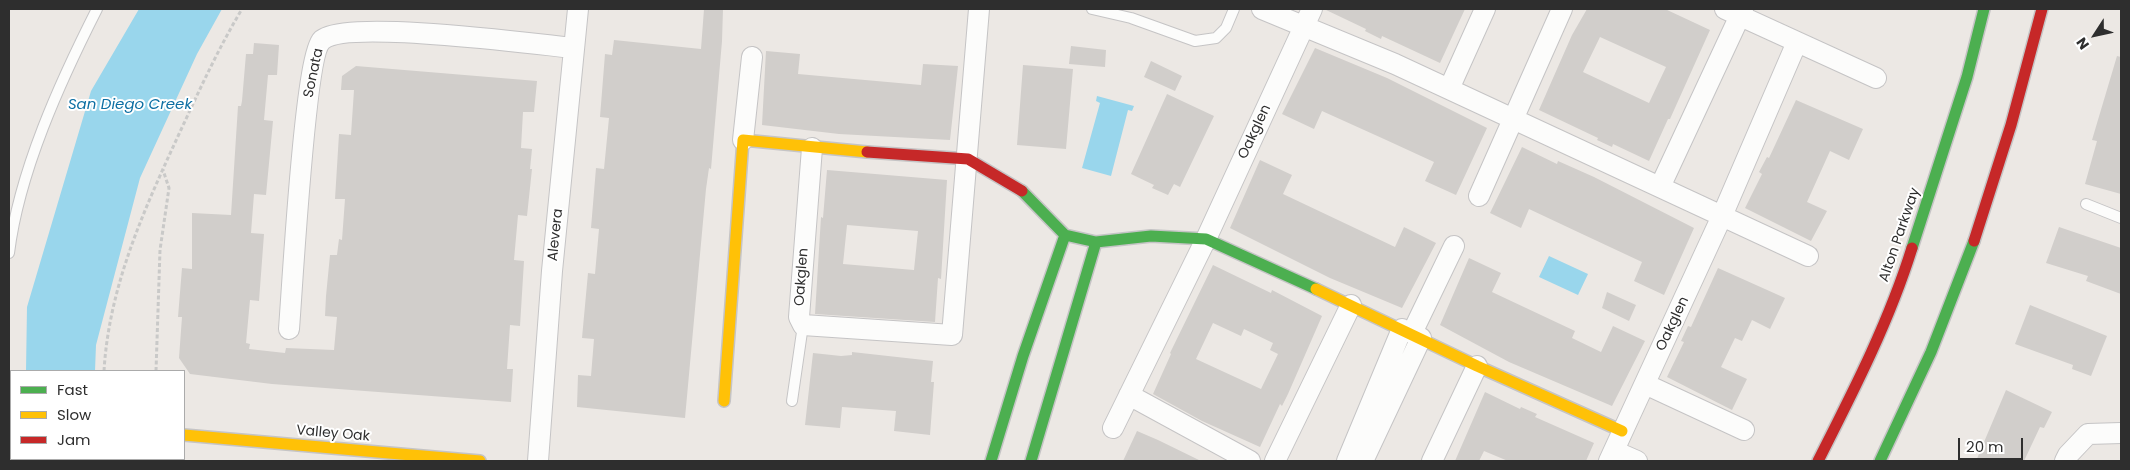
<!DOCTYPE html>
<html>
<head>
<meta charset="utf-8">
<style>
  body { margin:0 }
  #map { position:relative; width:2130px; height:470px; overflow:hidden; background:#ece8e4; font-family:Poppins,sans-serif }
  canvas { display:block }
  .frame { position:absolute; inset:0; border:10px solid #2e2e2e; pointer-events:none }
  .legend { position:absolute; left:10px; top:370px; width:175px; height:90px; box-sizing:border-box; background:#fff; border:1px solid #ababab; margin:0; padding:6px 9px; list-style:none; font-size:15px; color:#2e2e2e }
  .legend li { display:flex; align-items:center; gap:10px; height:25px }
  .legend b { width:25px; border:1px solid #ababab }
  .north { position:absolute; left:2070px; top:10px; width:50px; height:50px; -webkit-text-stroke:4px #fff; paint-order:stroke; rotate:235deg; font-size:14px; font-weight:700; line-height:20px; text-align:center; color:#2e2e2e }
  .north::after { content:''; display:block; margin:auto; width:18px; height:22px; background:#2e2e2e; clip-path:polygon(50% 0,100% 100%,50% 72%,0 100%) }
  .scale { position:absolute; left:1958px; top:438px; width:65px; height:22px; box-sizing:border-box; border:2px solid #2e2e2e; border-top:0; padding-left:6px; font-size:15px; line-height:18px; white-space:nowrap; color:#2e2e2e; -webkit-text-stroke:4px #fff; paint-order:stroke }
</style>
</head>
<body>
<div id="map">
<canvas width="2130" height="470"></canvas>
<div class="frame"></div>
<ul class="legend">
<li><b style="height:6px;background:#4caf50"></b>Fast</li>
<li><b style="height:6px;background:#ffc107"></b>Slow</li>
<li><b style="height:6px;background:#c62828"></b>Jam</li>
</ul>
<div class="north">N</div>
<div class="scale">20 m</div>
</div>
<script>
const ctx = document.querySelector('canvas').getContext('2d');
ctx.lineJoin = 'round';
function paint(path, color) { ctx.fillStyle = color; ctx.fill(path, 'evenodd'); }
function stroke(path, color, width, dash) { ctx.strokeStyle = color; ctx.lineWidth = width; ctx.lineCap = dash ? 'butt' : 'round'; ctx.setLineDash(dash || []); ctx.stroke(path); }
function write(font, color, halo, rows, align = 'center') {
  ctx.font = font + ' Poppins,sans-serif'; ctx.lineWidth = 4; ctx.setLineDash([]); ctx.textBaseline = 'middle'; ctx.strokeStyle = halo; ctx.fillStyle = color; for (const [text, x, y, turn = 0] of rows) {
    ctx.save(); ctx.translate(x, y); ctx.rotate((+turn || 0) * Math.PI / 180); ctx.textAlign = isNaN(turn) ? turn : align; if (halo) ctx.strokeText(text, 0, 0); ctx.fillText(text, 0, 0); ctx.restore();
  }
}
const water = new Path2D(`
  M139 9H222L197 54 140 178 96 345 95 371H26L27 307 91 91Z
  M1097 96 1134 106 1132 111 1128 110 1111 176 1082 168 1100 103 1096 101Z
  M1549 256 1588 274 1578 295 1539 277Z`);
const building = new Path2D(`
  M704 9H723L722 41 711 169 709 168 706 189 685 418 577 407 578 375 591 376 594 339 582 338 588 273 595 274 599 229 591 228 596 168 604 169 609 118 600 117 605 54 612 55 614 40 701 49Z
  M1324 9H1465L1440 63 1382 36 1381 39 1365 31 1366 29Z
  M1587 9H1665L1710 30 1670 119H1668L1649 161 1613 144 1612 147 1597 140 1598 138 1539 110 1572 35ZM1600 37 1666 67 1649 103 1583 72Z
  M254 43 279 45 277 75H268L264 120 273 121 266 195 254 194 251 233 264 234 259 301 250 300 246 343 250 344 249 349 285 353 286 348 334 350 337 317 325 316 326 296 330 255H337L339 239 342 240 345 199H335L339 134 351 135 354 90H341L342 76 356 66 537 81 534 112H523L521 148 532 149 530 169H532L527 216 518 215 514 260 524 261 520 326 510 325 507 369H513L511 402 272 384 190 374 179 358 182 317H178L182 268 192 269V213L231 215 238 106H241L242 101 246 54H253Z
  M1071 46 1106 50 1105 67 1069 64Z
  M1315 48 1387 78 1487 128 1456 195 1425 181 1434 162 1384 139 1322 111 1314 129 1282 114Z
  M766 51 800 54 798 74 921 85 923 64 958 66 950 140 839 134 762 125Z
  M2117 56 2121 57V194L2085 184 2097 141 2092 140Z
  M1151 61 1182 76 1175 91 1144 77Z
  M1023 65 1073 69 1066 149 1017 145Z
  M1167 94 1214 116 1180 187 1174 184 1168 195 1152 188 1154 185 1131 174Z
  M1796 100 1863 129 1849 160 1830 151 1807 202 1827 211 1811 241 1745 208 1762 174 1759 172 1767 157 1769 158Z
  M1522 147 1557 164 1558 161 1594 177 1694 228 1664 295 1634 281 1642 262 1580 233 1529 209 1521 228 1490 213Z
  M1260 160 1292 175 1283 194 1395 247 1404 227 1436 243 1402 308 1330 278 1230 228Z
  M827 170 947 180 941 279 938 278 935 322 815 314 821 217 823 218ZM847 225 918 231 914 270 843 264Z
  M2059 227 2121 248V294L2086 281 2088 276 2046 263Z
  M1469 258 1501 273 1492 292 1575 331 1572 338 1601 352 1613 326 1645 341 1612 406 1509 362 1440 325Z
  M1213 265 1271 293 1272 290 1322 316 1288 394 1282 406 1280 404 1260 447 1202 421 1153 394 1171 354 1170 353ZM1213 323 1241 336 1244 329 1273 343 1270 350 1278 354 1261 389 1196 359Z
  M1718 268 1785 298 1770 329 1752 320 1742 341 1735 338 1721 367 1747 379 1732 410 1667 377 1684 342 1681 341 1688 326 1691 327Z
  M1607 292 1636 305 1629 321 1602 308Z
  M2030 305 2107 336 2091 376 2072 369 2073 365 2015 344Z
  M852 352 933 361 931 382H934L930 435 894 431 896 411 842 407 840 428 805 425 813 353 841 356 852 355Z
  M2006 390 2052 412 2044 428 2040 427 2024 461H1976Z
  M1485 392 1520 409 1521 407 1537 414 1535 417 1594 443 1586 461H1508L1484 451 1479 461H1455Z
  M1137 431 1158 440 1201 461H1123Z`);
const path = new Path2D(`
  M104 371C109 286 144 210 179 134 199 91 218 49 242 9
  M156 371 160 250 169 188 163 170
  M99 461V459`);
const lane = new Path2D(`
  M1092 9 1131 18 1195 41 1216 38 1226 28 1234 9
  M2086 204 2121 218
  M9 253C19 172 60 82 97 9
  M792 401 803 325`);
const street = new Path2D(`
  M1262 9 1395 64 1808 256
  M1725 9 1876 78
  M1449 89 1485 9
  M743 140 752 57
  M812 148 799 317 803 325 952 335 979 9
  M1660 187 1743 9
  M1479 196 1562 9
  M289 329C292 291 305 55 322 40 347 19 534 44 574 48
  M1412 333 1454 246
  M1645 384 1744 430
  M1129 395 1250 461
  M1113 428 1206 239 1312 9
  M1614 451 1637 461
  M538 461 552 271 578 9
  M1275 461 1351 305
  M1347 461 1402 329
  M1363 461 1421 338
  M1432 461 1477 366
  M1609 461 1722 216 1797 42
  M2065 461 2068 455 2088 434 2121 433`);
const fast = new Path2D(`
  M1022 191 1065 235 1096 242 1151 236 1206 239 1316 289
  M1912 248 1967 77 1984 9
  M991 461 1023 356 1065 235
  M1031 461 1096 242
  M1880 461 1931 352 1974 241`);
const slow = new Path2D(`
  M1316 289 1477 366 1622 431
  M724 401 743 140 867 152
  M9 422H11
  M184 435 480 461`);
const jam = new Path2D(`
  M867 152 968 159 1022 191
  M1974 241 2011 125 2042 9
  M1818 461C1853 392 1889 322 1912 248`);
const streetNames = [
  ["Sonata",314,73,-78],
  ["Oakglen",1255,132,-65],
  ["Alevera",556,235,-84],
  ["Alton Parkway",1900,235,-71],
  ["Oakglen",802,277,-86],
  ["Oakglen",1673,324,-65],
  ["Valley Oak",333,434,5]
];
const waterNames = [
  ["San Diego Creek",130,105]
];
paint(water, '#99d6ec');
paint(building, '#d1cecb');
stroke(lane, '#c5c4c5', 12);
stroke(street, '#c5c4c5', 22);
stroke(fast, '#c5c4c5', 14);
stroke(slow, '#c5c4c5', 14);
stroke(jam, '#c5c4c5', 14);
stroke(path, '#c9c9c8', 3, [4, 2.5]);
stroke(lane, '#fcfcfb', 10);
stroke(street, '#fcfcfb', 20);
stroke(fast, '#4caf50', 11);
stroke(slow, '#ffc107', 11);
stroke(jam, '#c62828', 11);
write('14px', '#2e2e2e', '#fff', streetNames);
write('italic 15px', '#0d6fa3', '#fff', waterNames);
</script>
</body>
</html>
